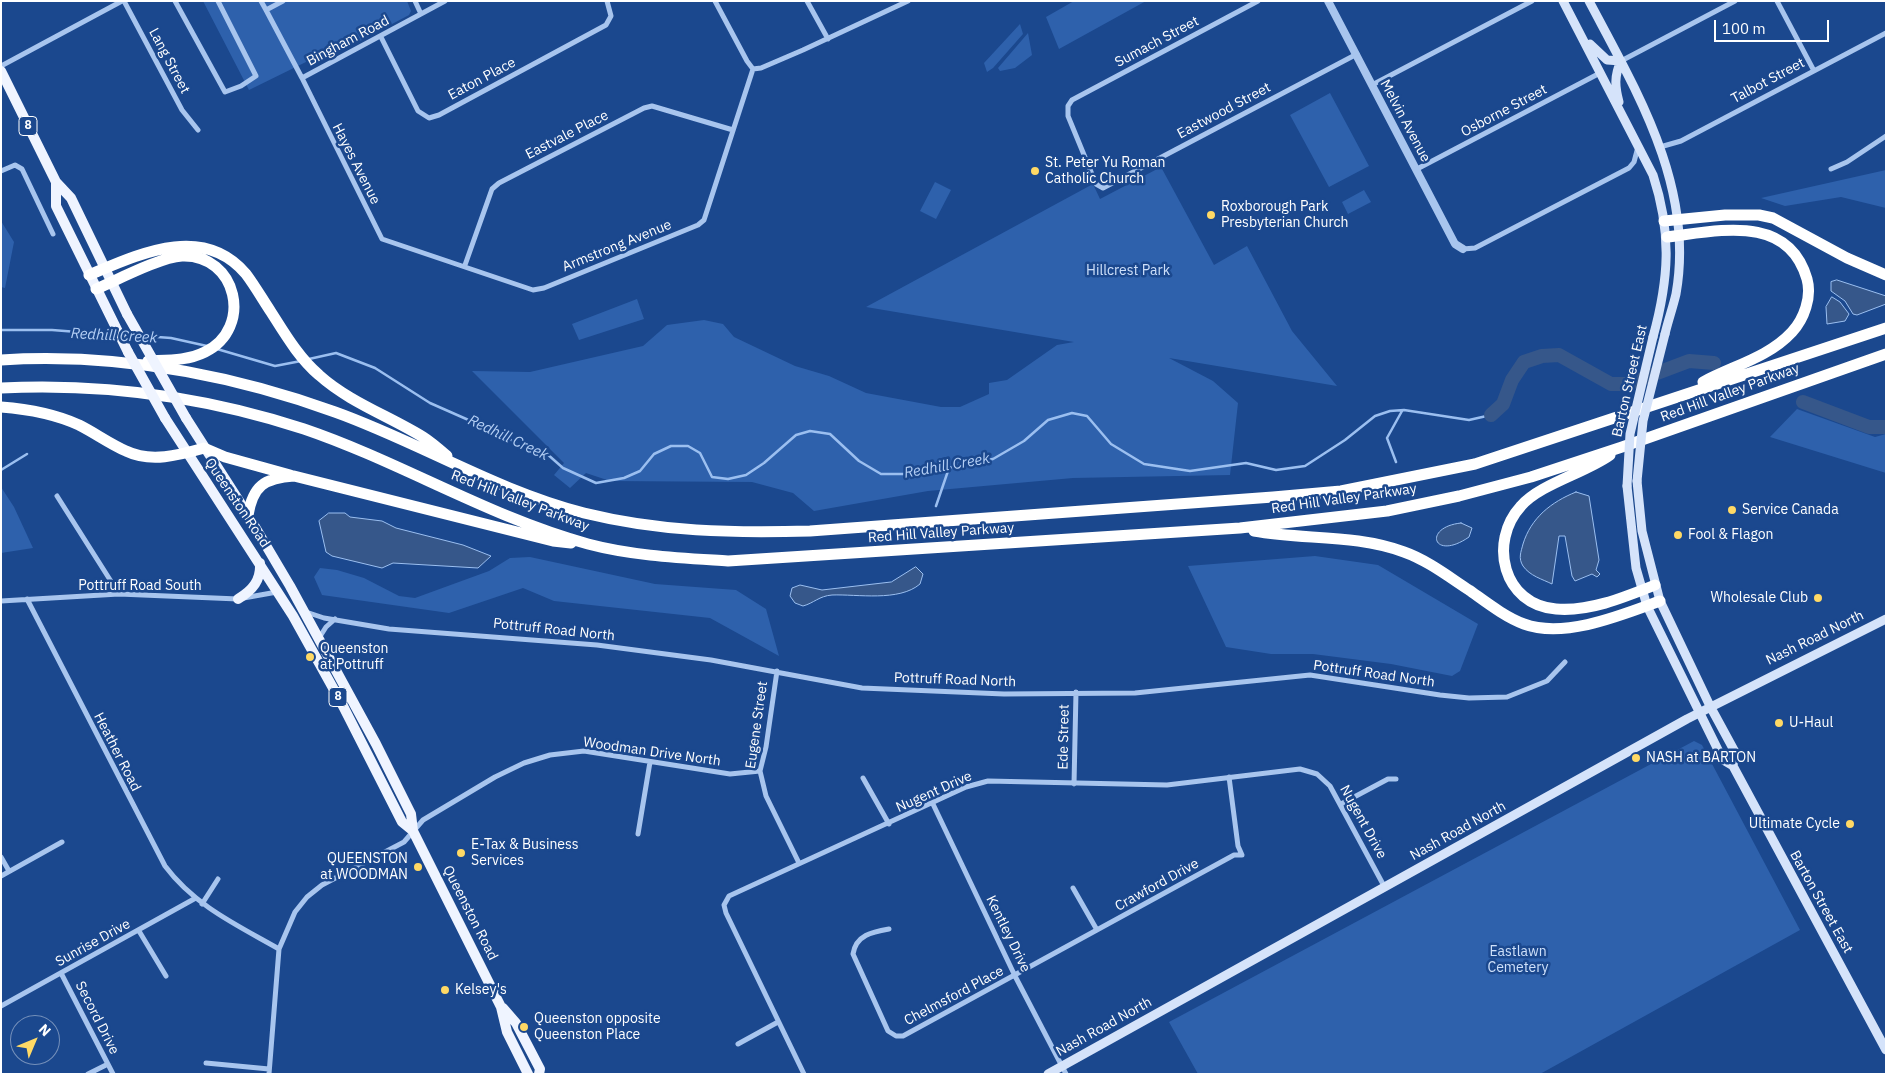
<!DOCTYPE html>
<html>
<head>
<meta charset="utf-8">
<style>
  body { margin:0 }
  #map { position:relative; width:1887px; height:1075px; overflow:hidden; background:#1b488e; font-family:"IBM Plex Sans",sans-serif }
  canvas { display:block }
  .frame { position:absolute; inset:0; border:2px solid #fff; pointer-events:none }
  .north { position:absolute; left:10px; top:1015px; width:50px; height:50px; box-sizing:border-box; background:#1b488e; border:1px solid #7691bb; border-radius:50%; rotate:45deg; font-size:14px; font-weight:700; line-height:20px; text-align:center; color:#fff }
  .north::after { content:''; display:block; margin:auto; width:18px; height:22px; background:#ffd965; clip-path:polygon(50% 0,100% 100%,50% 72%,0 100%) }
  .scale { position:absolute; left:1714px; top:20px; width:115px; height:22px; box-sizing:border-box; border:2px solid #fff; border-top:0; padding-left:6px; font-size:15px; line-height:18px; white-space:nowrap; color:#fff; -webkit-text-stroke:4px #1b488e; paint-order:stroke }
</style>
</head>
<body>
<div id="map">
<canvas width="1887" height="1075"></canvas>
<div class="frame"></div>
<div class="north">N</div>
<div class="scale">100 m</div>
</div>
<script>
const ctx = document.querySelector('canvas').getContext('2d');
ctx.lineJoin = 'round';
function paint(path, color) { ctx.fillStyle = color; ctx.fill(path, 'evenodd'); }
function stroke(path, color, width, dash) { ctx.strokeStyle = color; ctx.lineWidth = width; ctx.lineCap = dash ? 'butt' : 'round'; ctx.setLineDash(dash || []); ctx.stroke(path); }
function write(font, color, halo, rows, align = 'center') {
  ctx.font = font + ' "IBM Plex Sans",sans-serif'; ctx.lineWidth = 5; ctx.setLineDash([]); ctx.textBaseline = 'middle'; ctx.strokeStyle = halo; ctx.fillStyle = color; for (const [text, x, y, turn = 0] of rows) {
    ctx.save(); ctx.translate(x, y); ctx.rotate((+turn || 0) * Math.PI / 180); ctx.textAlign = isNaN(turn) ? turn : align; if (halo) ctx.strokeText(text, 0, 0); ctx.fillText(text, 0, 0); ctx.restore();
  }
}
const green = new Path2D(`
  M203 1H407L411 11 409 15 311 67 308 61 249 90Z
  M1074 1H1146L1059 49 1046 17Z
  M1020 24 1023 34 993 68 987 72 984 63Z
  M1028 33 1032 55 1015 68 1000 71 998 68Z
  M1330 93 1369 166 1329 187 1290 115Z
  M1161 167 1214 265 1247 246 1292 331 1337 386 1169 358 1213 381 1238 403 1230 475 1073 478 928 491 814 511 793 493 752 482 610 481 586 473 570 488 554 475 564 463 472 371 530 372 643 346 667 325 704 320 723 324 734 337 795 366 829 376 866 393 941 407H960L989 394V383L1007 380 1057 345 1074 342 866 307 1093 184 1100 199Z
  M1886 170V208L1841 197 1785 206 1761 198Z
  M935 182 951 190 936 219 920 211Z
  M1364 190 1371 202 1348 214 1342 202Z
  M1 221 14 242 5 288 1 287Z
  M637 299 644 319 579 340 572 324Z
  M1797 409 1875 437 1886 434V473L1770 437Z
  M1 487 14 507 33 548 1 553Z
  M1315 556 1378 565 1478 624 1460 671 1452 676 1391 664 1313 654H1271L1226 647 1188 566Z
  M530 557 655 584 736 590 766 609 779 656 710 618 554 601 523 588 449 613 322 595 314 577 320 568 337 570 364 578 399 596 415 598 489 571 510 558Z
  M1694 741 1702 745 1800 930 1540 1074H1198L1169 1022Z`);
const water = new Path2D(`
  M1837 280 1886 296V304L1857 315 1853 314 1845 301 1831 291V282Z
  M1832 297 1840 302 1849 314 1845 321 1827 324 1826 307Z
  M1576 492 1589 496 1599 560 1596 570 1600 574 1597 577 1592 574 1575 581 1572 576 1565 536H1559L1552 584C1542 579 1530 576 1523 566 1518 558 1521 552 1523 544 1531 518 1551 502 1576 492Z
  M329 513H345L350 517 382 521 396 528 463 545 491 556 478 568 393 563 382 568 332 556 326 552 319 521Z
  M1461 523 1472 528 1469 537C1433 562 1422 527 1461 523Z
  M916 567 923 574 920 584C899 602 857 594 832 595 819 596 814 603 803 606L795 603 790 596 792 588 800 585 822 590 891 582Z`);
const stream = new Path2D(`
  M1 330H52L116 335
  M124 335 136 336
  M144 336 171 338 207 346
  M217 349 275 366 301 361
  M309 359 336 353 375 368 430 403 507 437 521 447 546 453 563 468 596 483 624 478 640 471 654 454 671 446H688L700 453 712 477 728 479 746 475 764 463 796 435 810 431 830 434 859 461 881 474H917L993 459 1024 441 1048 420 1072 413 1087 416 1111 444 1144 464 1190 471 1246 463 1276 470 1305 466 1345 440 1375 416 1390 411 1404 410 1469 420 1491 415
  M1396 462 1387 438 1402 411
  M1 470 27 454
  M936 506 949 468`);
const river = new Path2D(`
  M1803 402 1869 427H1886
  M1491 415 1503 404 1512 380 1524 362 1542 356 1559 355 1611 384H1628L1689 361 1714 363`);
const minor = new Path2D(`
  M124 1 182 110 198 130
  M175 1 225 92 241 86 256 76 218 1
  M261 1 266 10
  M283 1 266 10 302 78
  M415 1 421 14
  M445 1 302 78 382 239 533 290 544 288 698 225 704 220 753 69
  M715 1 747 61 753 69
  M807 1 828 39
  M1258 1 1072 100 1068 106V116L1096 184 1103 188 1357 54
  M1777 1 1813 69
  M381 37 418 111 429 118 439 115 606 25 611 16 607 1
  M1621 61 1735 1
  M1 66 122 1
  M753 69 761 68 803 50 908 1
  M1372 85 1532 1
  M1660 147 1681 141 1886 33
  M1417 169 1600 73
  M1831 169 1847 162 1886 136
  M1 171 15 165 22 169 53 234
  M1463 249 1475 248 1629 168 1634 162 1638 147
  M465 265 492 189 499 183 644 108 652 106 733 130
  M57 496 119 594
  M27 599 165 866C195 906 237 925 279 949
  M1 601 119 594 238 599 277 592
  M306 612 324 618 389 629 597 645 711 660 862 688 1004 694 1135 693 1310 675 1440 695 1469 698 1507 697 1547 681 1565 662
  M319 638 326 627 335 619
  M777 671 766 747 760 771 766 796 799 863
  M863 778 889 824
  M1074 784 1076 692
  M932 802 1015 976 1066 1074
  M1341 804 1388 779H1396
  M638 834 650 762
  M1 857 9 871
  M1 876 62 842
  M1073 888 1097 930
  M202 904 218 879
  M889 929C872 932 856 935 853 954L888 1031 896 1036H903L1234 855H1242L1238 846 1229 777
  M139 931 166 976
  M61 973 113 1074
  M1 1006 194 899
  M738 1044 778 1022
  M206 1063 269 1069
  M88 1074 108 1064
  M269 1074 279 949 295 912 307 897 322 885 404 842 423 820 495 777 524 763 550 755 584 751 730 774 760 771
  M804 1074 726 913 724 905 729 896 966 787 988 781 1167 785 1300 769 1317 774 1330 786 1384 886`);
const tertiary = new Path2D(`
  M1328 1 1455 244 1463 249`);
const secondary = new Path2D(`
  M1563 1 1653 175C1672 233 1669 279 1653 337
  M1589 1C1637 92 1695 187 1676 294 1673 307 1668 321 1665 334
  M1590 44 1607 60 1621 61
  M1619 102C1615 87 1614 76 1621 61
  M1637 481 1642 531 1660 601 1710 706 1735 752 1733 766
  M1627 486 1636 568 1647 606 1723 760 1733 766 1886 1050
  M1048 1074 1687 719 1886 619`);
const primary = new Path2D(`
  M1 71 56 182 71 198 127 314
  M56 182V206L128 352
  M165 418 293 616 343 706 402 822 413 831 501 1007 507 1032 528 1074
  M186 418 248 515 290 586 376 744 411 814 413 831
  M238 599C253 590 261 580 260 563
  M503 1008 516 1023 540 1069 539 1074`);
const motorway = new Path2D(`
  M1664 221 1725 215H1759L1773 218 1847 258 1886 275
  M1667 237C1718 231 1788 213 1807 279 1812 297 1804 319 1792 332 1768 358 1732 366 1703 382
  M89 275C139 254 203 223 246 274 255 286 263 300 271 312 285 334 299 358 319 375 349 402 389 416 423 437 431 442 439 449 447 456
  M96 289C117 280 161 257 182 256 237 254 254 328 205 352 187 361 167 360 148 361
  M1 360C114 353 229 374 335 412 419 442 497 491 584 513 661 532 731 533 810 531L1273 497 1341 491 1475 464 1886 328
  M1 388C104 383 206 397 304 429 401 462 489 517 588 544 633 556 682 558 728 561L1240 528 1387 511 1459 496 1531 477 1622 447 1886 354
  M1 407C27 409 55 414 79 425 95 433 110 444 126 451 151 463 179 455 204 448L225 457 290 475
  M1610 455C1585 473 1540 484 1521 506 1488 542 1503 605 1556 609 1589 612 1625 597 1655 585
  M248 515C253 486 264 478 294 476L553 541 571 543
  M1254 531C1304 540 1355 534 1404 552 1427 560 1449 577 1469 590 1486 602 1505 617 1524 624 1564 639 1622 615 1660 601`);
const secondaryBridge = new Path2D(`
  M1637 481 1643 421 1665 334
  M1627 486 1630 434 1653 337`);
const primaryBridge = new Path2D(`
  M127 314 186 418
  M128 352 165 418`);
const markers = [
  [1035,171,5,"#ffd965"],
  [1211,215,5,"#ffd965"],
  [1732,510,5,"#ffd965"],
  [1678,535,5,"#ffd965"],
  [1818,598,5,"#ffd965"],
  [310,657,5,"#ffd965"],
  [1779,723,5,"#ffd965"],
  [1636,758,5,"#ffd965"],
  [1850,824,5,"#ffd965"],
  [461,853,5,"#ffd965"],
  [418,867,5,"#ffd965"],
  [445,990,5,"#ffd965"],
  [524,1027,5,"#ffd965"]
];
const shields = [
  [28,126,18],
  [338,697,18]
];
const shieldNames = [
  ["8",28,126],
  ["8",338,697]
];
const streetNames = [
  ["Bingham Road",348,41,-28],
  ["Sumach Street",1157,42,-28],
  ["Lang Street",169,61,62],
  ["Eaton Place",482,79,-28],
  ["Talbot Street",1768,81,-28],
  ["Eastwood Street",1224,111,-28],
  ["Osborne Street",1504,111,-28],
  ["Melvin Avenue",1405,121,62],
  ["Eastvale Place",567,135,-27],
  ["Hayes Avenue",356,164,63],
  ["Armstrong Avenue",617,246,-22],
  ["Barton Street East",1630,381,-77],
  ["Red Hill Valley Parkway",1730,393,-20],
  ["Red Hill Valley Parkway",1344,499,-8],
  ["Red Hill Valley Parkway",520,501,21],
  ["Queenston Road",237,503,56],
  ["Red Hill Valley Parkway",941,533,-4],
  ["Pottruff Road South",140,586],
  ["Pottruff Road North",554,630,6],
  ["Nash Road North",1815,638,-26],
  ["Pottruff Road North",1374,674,8],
  ["Pottruff Road North",955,680,2],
  ["Eugene Street",757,725,-82],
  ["Ede Street",1064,737,-89],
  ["Heather Road",117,752,63],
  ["Woodman Drive North",652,752,8],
  ["Nugent Drive",934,792,-24],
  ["Nugent Drive",1363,822,61],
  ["Nash Road North",1458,831,-29],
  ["Crawford Drive",1157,885,-29],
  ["Barton Street East",1821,902,61],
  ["Queenston Road",470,913,63],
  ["Kentley Drive",1008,934,64],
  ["Sunrise Drive",93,943,-29],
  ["Chelmsford Place",954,996,-28],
  ["Secord Drive",97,1018,63],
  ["Nash Road North",1104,1027,-29]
];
const poiNames = [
  ["St. Peter Yu Roman",1045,163],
  ["Catholic Church",1045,179],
  ["Roxborough Park",1221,207],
  ["Presbyterian Church",1221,223],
  ["Service Canada",1742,510],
  ["Fool & Flagon",1688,535],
  ["Wholesale Club",1808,598,"right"],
  ["Queenston",320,649],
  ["at Pottruff",320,665],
  ["U-Haul",1789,723],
  ["NASH at BARTON",1646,758],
  ["Ultimate Cycle",1840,824,"right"],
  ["E-Tax & Business",471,845],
  ["Services",471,861],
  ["QUEENSTON",408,859,"right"],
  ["at WOODMAN",408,875,"right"],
  ["Kelsey's",455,990],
  ["Queenston opposite",534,1019],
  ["Queenston Place",534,1035]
];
const parkNames = [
  ["Hillcrest Park",1128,271],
  ["Eastlawn",1518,952],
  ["Cemetery",1518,968]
];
const waterNames = [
  ["Redhill Creek",114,336,3],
  ["Redhill Creek",508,438,25],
  ["Redhill Creek",947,466,-10]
];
paint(green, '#2e61ac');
paint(water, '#36578a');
stroke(water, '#9bbff0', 1);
stroke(stream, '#9bbff0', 2.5);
stroke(river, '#36578a', 14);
stroke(minor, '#a8c5ee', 5);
stroke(tertiary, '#a8c5ee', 8);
stroke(secondary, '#d5e3fa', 9);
stroke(primary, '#eff4ff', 10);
stroke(motorway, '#fff', 11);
stroke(secondaryBridge, '#d5e3fa', 9);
stroke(primaryBridge, '#eff4ff', 10);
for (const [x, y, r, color] of markers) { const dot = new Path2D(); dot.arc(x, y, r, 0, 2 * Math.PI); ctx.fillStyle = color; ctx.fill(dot); stroke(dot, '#1b488e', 2); }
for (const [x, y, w] of shields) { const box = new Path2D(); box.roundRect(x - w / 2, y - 9.5, w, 19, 4); ctx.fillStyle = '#1b488e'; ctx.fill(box); stroke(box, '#fff', 1); }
write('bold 12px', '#fff', null, shieldNames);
write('14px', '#fff', '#1b488e', streetNames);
write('14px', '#fff', '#1b488e', poiNames, 'left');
write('14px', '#cee0fa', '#1b488e', parkNames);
write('italic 15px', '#b4cff5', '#1b488e', waterNames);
</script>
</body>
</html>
